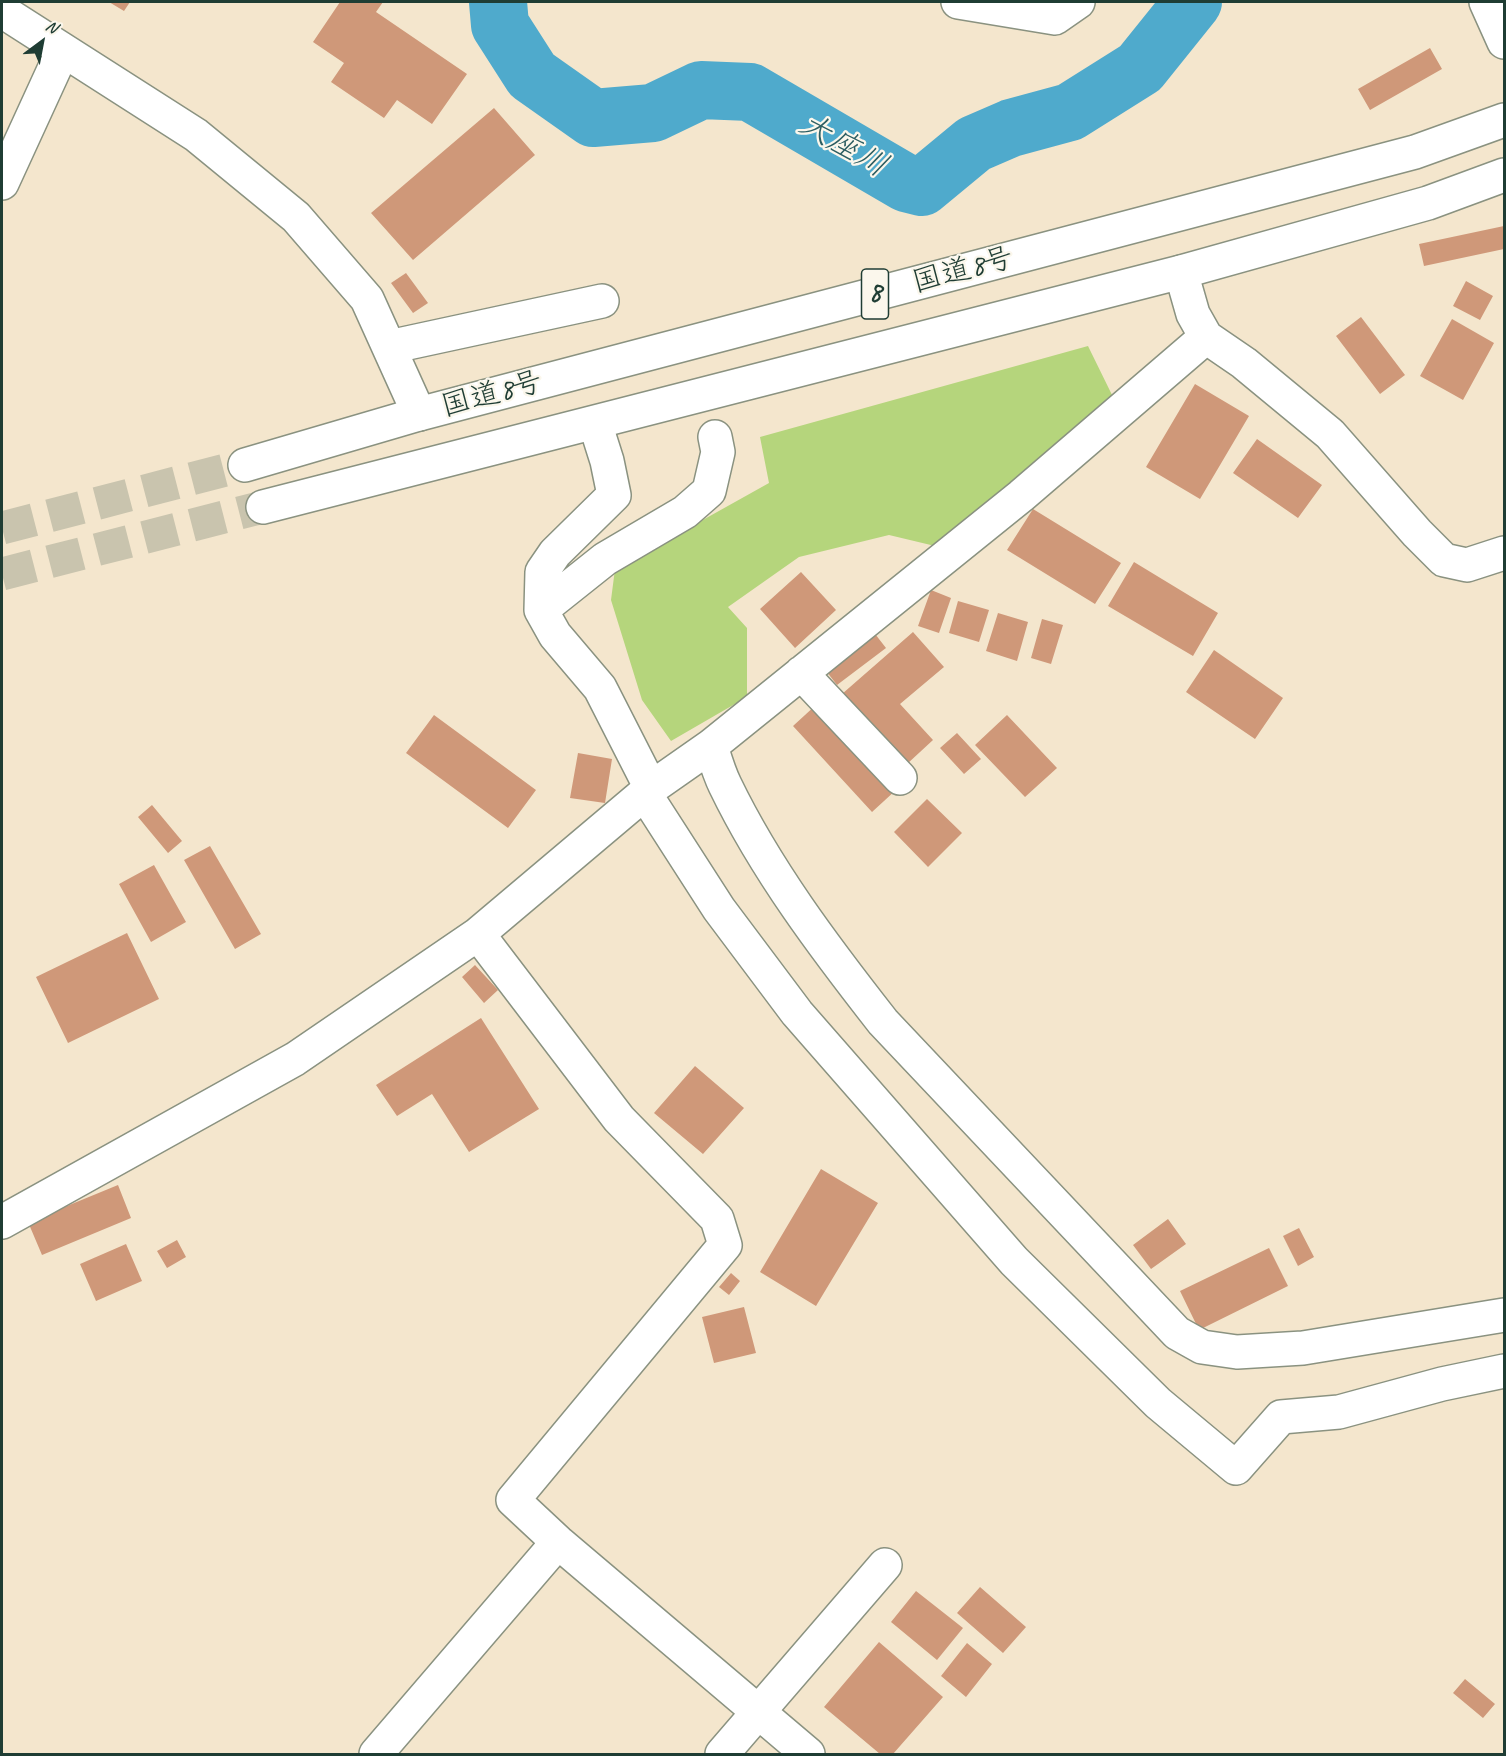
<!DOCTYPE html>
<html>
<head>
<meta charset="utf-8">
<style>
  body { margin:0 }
  #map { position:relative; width:1506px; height:1756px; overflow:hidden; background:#f4e6cd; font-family:Caveat,sans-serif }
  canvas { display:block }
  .frame { position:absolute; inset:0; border:3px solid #1f3d34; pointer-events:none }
  .north { position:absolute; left:12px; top:12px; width:60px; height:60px; -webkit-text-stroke:4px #fbf7ec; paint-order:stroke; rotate:32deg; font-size:16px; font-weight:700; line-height:24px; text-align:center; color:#1f3d34 }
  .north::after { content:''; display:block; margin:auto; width:21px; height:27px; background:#1f3d34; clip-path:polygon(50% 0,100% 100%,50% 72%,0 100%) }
</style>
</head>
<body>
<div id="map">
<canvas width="1506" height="1756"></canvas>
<div class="frame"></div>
<div class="north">N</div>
</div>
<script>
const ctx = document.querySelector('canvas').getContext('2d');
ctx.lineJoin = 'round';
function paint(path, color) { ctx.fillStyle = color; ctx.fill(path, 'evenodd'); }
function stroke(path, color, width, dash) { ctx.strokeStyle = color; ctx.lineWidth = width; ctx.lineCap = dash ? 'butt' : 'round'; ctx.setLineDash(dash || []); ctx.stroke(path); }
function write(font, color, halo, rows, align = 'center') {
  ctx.font = font + ' Caveat,"Klee One",sans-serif'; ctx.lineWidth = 4.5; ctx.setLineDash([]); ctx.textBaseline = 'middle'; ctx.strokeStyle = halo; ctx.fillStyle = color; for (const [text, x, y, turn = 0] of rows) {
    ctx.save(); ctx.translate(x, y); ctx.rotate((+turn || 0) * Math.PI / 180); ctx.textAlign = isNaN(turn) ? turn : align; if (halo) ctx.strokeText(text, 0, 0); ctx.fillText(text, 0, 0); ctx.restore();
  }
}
const green = new Path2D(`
  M1088 346 1114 399 935 546 889 535 799 557 728 607 747 628V697L671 741 642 700 611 600 615 569 769 483 760 437Z`);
const river = new Path2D(`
  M498 2 500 25 532 75 593 118 653 113 701 90 750 92 906 183 922 187 974 144 1011 128 1070 112 1140 68 1193 2`);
const building = new Path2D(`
  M109 2H130L124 11Z
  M340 2H383L376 12 467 74 432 124 397 100 384 118 331 82 344 63 313 42Z
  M1430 48 1442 69 1370 110 1358 89Z
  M494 108 535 155 413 260 371 213Z
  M1504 226V249L1424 266 1419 244Z
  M406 273 428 303 413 313 391 283Z
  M1466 281 1493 296 1480 320 1453 306Z
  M1361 317 1405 375 1380 394 1336 336Z
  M1452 319 1494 343 1463 400 1420 376Z
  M1195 384 1249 416 1200 499 1146 467Z
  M1257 439 1322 485 1298 518 1233 473Z
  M1033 509 1121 563 1095 604 1007 550Z
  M1134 562 1218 613 1193 656 1108 606Z
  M801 572 836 610 795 648 760 609Z
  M931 590 951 598 939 633 918 626Z
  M958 601 989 610 979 642 949 633Z
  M998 613 1028 622 1017 661 986 651Z
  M1042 619 1063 625 1051 664 1031 658Z
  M872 630 886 648 837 685 823 667Z
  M913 632 944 667 900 704 933 740 907 764 842 694Z
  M1214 650 1283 698 1255 739 1186 692Z
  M817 704 896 790 872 812 793 726Z
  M434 715 536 790 508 828 406 753Z
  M1007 715 1057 768 1025 797 975 745Z
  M957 733 981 759 964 774 940 748Z
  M578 753 612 759 605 803 570 798Z
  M927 799 962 833 928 867 894 832Z
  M152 805 182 841 168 853 138 817Z
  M210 846 261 934 235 949 184 860Z
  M154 865 186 922 151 942 119 884Z
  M127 933 159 999 68 1043 36 977Z
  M475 965 498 990 484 1003 462 977Z
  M481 1018 539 1109 469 1152 432 1094 397 1116 376 1085Z
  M695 1066 744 1108 703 1154 654 1113Z
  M821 1169 878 1203 816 1306 760 1272Z
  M118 1185 131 1218 42 1255 28 1222Z
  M1168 1219 1186 1244 1151 1269 1133 1245Z
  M1299 1228 1314 1257 1298 1266 1283 1236Z
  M177 1240 186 1257 167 1268 157 1251Z
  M126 1244 142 1281 96 1301 80 1264Z
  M1269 1248 1288 1286 1199 1330 1180 1291Z
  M731 1273 740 1281 729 1295 719 1287Z
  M744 1307 756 1353 714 1363 702 1317Z
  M980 1587 1026 1627 1003 1653 957 1613Z
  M916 1591 963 1628 937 1660 891 1622Z
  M879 1642 943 1697 893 1754H880L824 1707Z
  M967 1643 992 1664 966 1697 941 1676Z
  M1465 1679 1495 1704 1483 1718 1453 1693Z`);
const highwayTunnel = new Path2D(`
  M2 528 245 465
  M2 574 263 507`);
const street = new Path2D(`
  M958 2 1055 18 1078 2
  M2 11 196 135 296 217 367 299 419 414
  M2 183 63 50
  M1181 272 1193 314 1206 337 1244 363 1330 434 1417 533 1444 560 1467 565 1504 553
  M389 347 602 301
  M595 423 607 461 614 495 555 553 542 572 541 610 555 635 600 688 651 788
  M541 610 605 559 685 512 709 491 718 452 715 437
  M801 673 900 778
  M711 746C715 759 719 773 725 785 766 870 825 948 883 1022L1177 1333 1202 1347 1237 1352 1303 1348 1504 1315
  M645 794 719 909 797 1013 1014 1261 1158 1403 1236 1468 1281 1417 1339 1412 1442 1384 1504 1371
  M478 934 619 1119 717 1219 725 1245 513 1500 558 1542 808 1754
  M2 1222 295 1059 478 934 651 788 711 746 1021 496 1206 337
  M376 1754 558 1542
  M722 1754 885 1565`);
const secondary = new Path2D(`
  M1486 2 1504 42`);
const highway = new Path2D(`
  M245 465 419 414 1415 152 1504 120
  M263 507 1181 272 1428 203 1504 175`);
const shields = [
  [875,294,27]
];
const shieldNames = [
  ["8",875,294]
];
const streetNames = [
  ["国道8号",963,271,-15],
  ["国道8号",492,395,-15]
];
const waterNames = [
  ["大座川",843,146,30]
];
paint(green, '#b5d57c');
stroke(river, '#4faacc', 58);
paint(building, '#cf9879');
stroke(highwayTunnel, '#c9c4ae', 33, [33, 16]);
stroke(street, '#8a9280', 36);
stroke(secondary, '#8a9280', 36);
stroke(highway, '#8a9280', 36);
stroke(street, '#fff', 33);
stroke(secondary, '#fff', 33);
stroke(highway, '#fff', 33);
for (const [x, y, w] of shields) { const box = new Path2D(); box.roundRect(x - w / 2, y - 25, w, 50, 4.5); ctx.fillStyle = '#fbf7ec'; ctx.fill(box); stroke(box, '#1f3d34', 1.5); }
write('bold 28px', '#1f3d34', null, shieldNames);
write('30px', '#1f3d34', '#fbf7ec', streetNames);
write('italic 32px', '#2d5e62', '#fbf7ec', waterNames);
</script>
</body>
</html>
